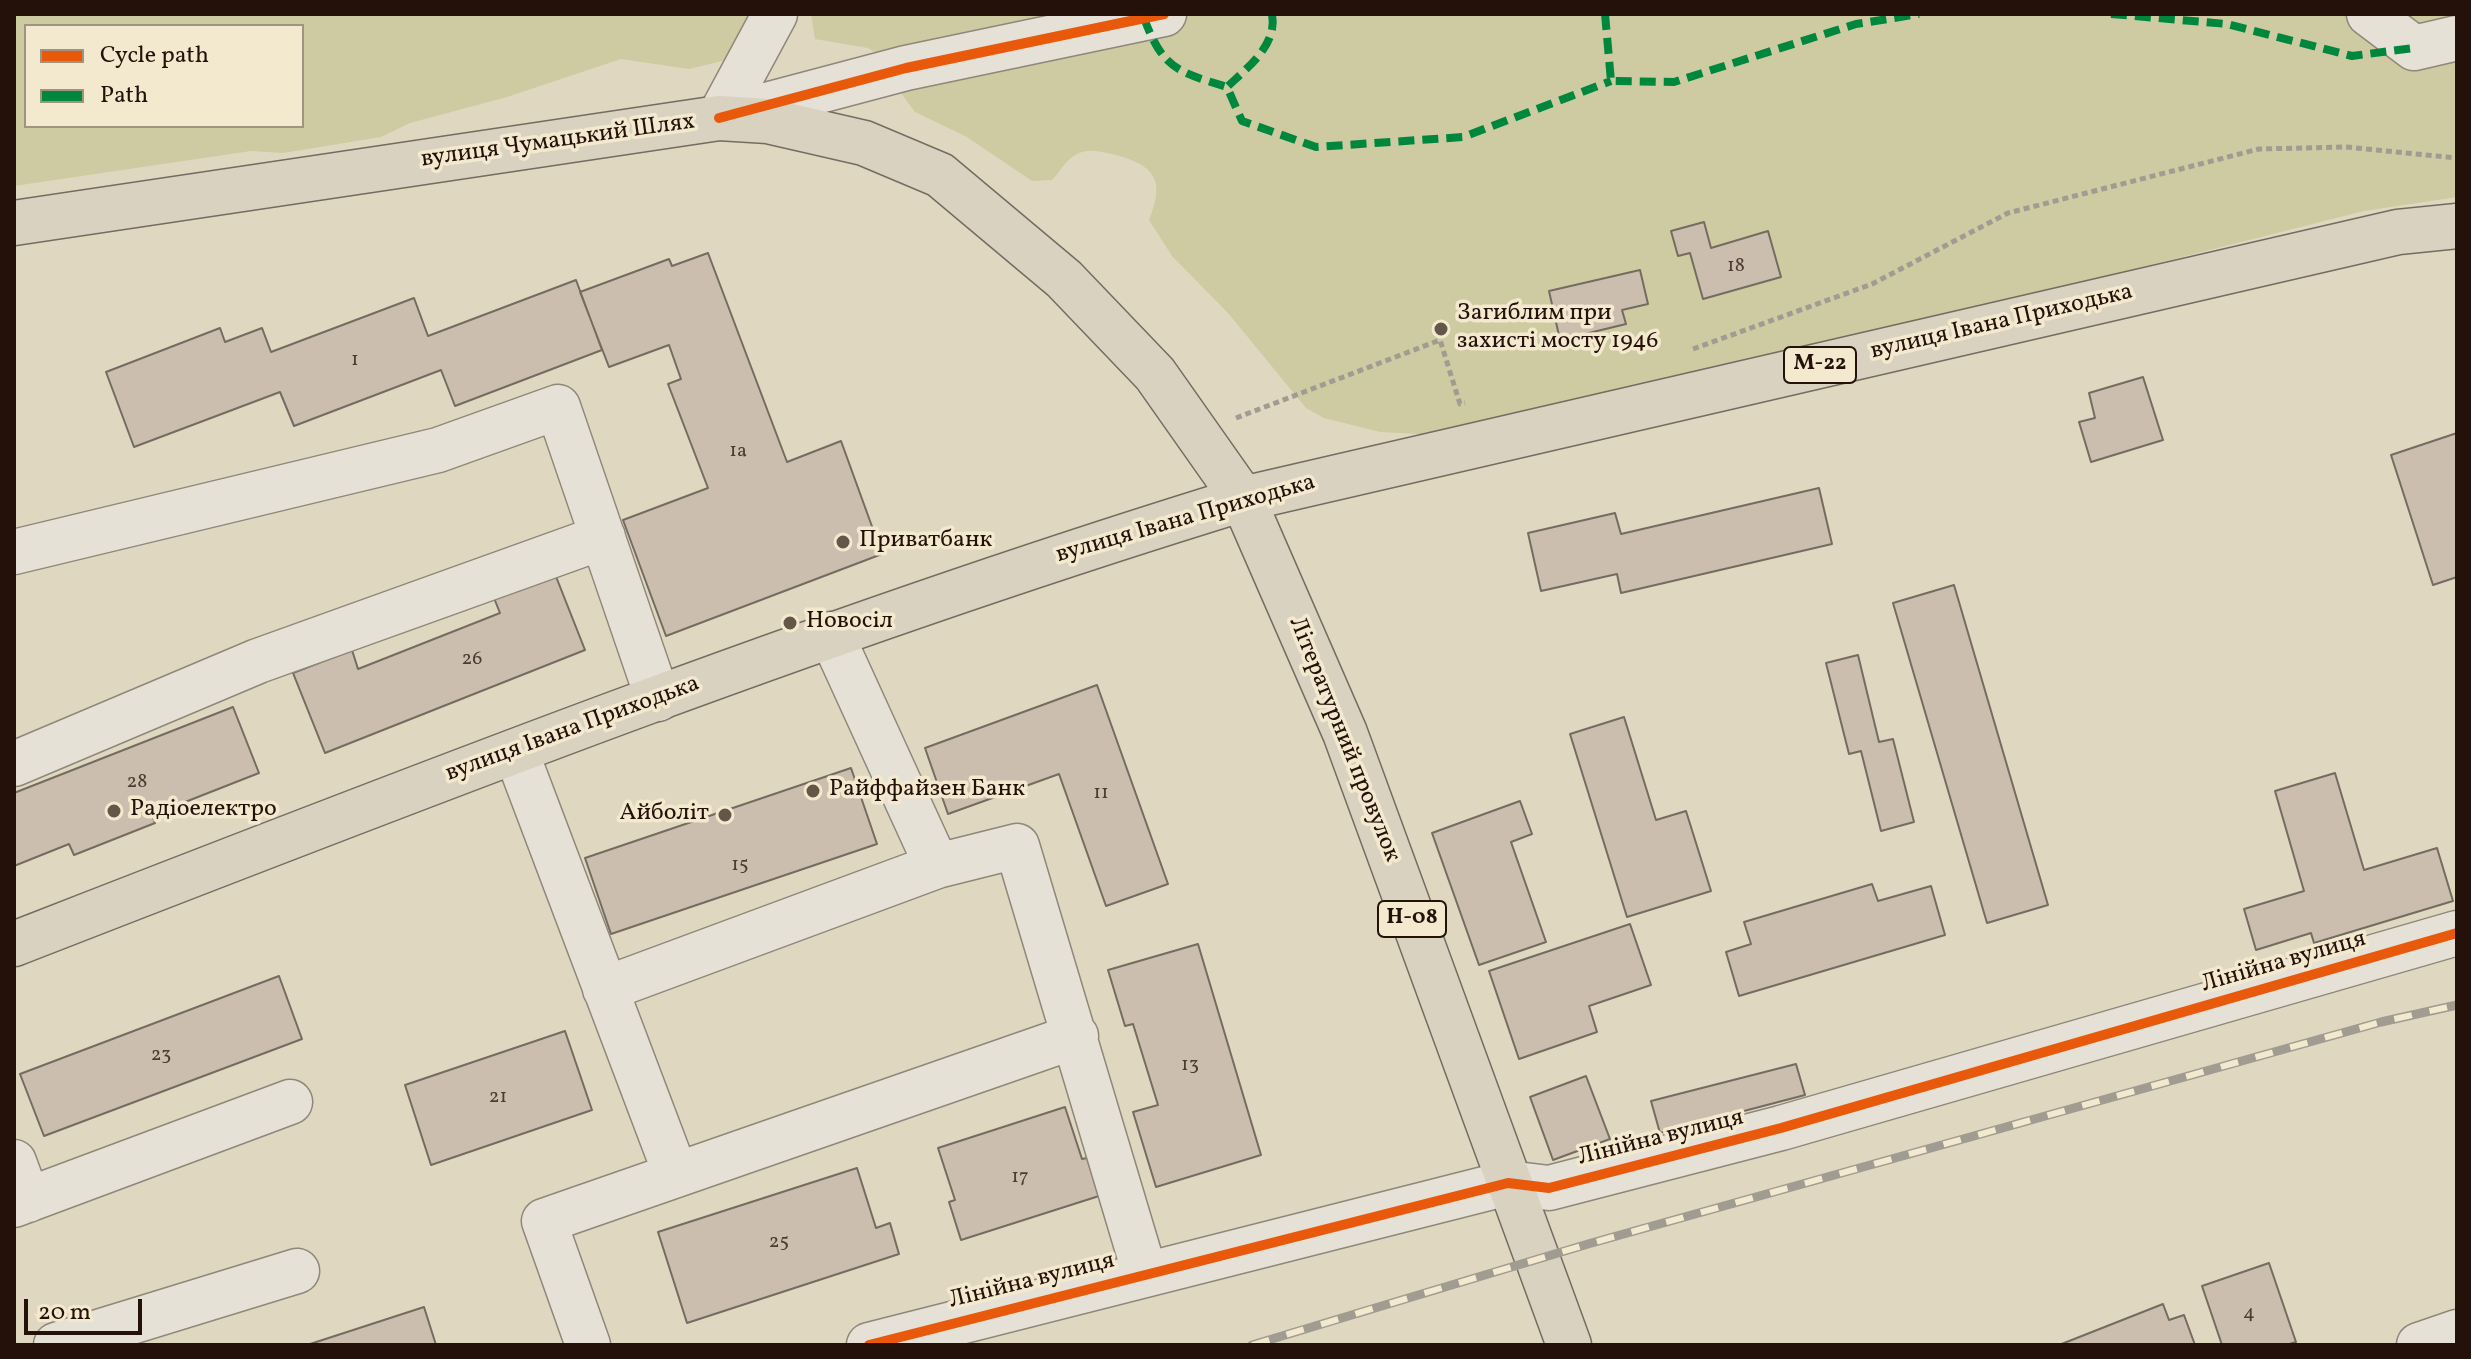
<!DOCTYPE html>
<html>
<head>
<meta charset="utf-8">
<style>
  body { margin:0 }
  #map { position:relative; width:2471px; height:1359px; overflow:hidden; background:#e0d7c1; font-family:Vollkorn,serif }
  canvas { display:block }
  .frame { position:absolute; inset:0; border:16px solid #23110a; pointer-events:none }
  .legend { position:absolute; left:24px; top:24px; width:280px; height:104px; box-sizing:border-box; background:#f3e9ce; border:2px solid #a09380; margin:0; padding:10px 14px; list-style:none; font-size:24px; color:#23110a }
  .legend li { display:flex; align-items:center; gap:16px; height:40px }
  .legend b { width:40px; border:2px solid #a09380 }
  .scale { position:absolute; left:24px; top:1299px; width:118px; height:36px; box-sizing:border-box; border:4px solid #23110a; border-top:0; padding-left:10px; font-size:24px; line-height:28px; white-space:nowrap; color:#23110a; -webkit-text-stroke:6px #f3e9ce; paint-order:stroke }
</style>
</head>
<body>
<div id="map">
<canvas width="2471" height="1359"></canvas>
<div class="frame"></div>
<ul class="legend">
<li><b style="height:10px;background:#e8590c"></b>Cycle path</li>
<li><b style="height:10px;background:#00873e"></b>Path</li>
</ul>
<div class="scale">20 m</div>
</div>
<script>
const ctx = document.querySelector('canvas').getContext('2d');
ctx.lineJoin = 'round';
function paint(path, color) { ctx.fillStyle = color; ctx.fill(path, 'evenodd'); }
function stroke(path, color, width, dash) { ctx.strokeStyle = color; ctx.lineWidth = width; ctx.lineCap = dash ? 'butt' : 'round'; ctx.setLineDash(dash || []); ctx.stroke(path); }
function write(font, color, halo, rows, align = 'center') {
  ctx.font = font + ' Vollkorn,serif'; ctx.lineWidth = 7; ctx.setLineDash([]); ctx.textBaseline = 'middle'; ctx.strokeStyle = halo; ctx.fillStyle = color; for (const [text, x, y, turn = 0] of rows) {
    ctx.save(); ctx.translate(x, y); ctx.rotate((+turn || 0) * Math.PI / 180); ctx.textAlign = isNaN(turn) ? turn : align; if (halo) ctx.strokeText(text, 0, 0); ctx.fillText(text, 0, 0); ctx.restore();
  }
}
const green = new Path2D(`
  M14 14H756L726 60 689 69 621 59 507 97 410 123 381 137 283 153 251 151 14 186ZM26 26H302V126H26Z
  M811 14H2457V197L2364 211 1699 379 1459 436 1380 432 1324 418 1306 408 1228 313 1172 256 1149 220C1165 181 1156 166 1116 155 1103 152 1092 148 1079 153 1069 156 1060 171 1052 180L1032 181 967 137 915 112 903 96 885 58 868 48 815 39Z`);
const building = new Path2D(`
  M1704 222 1711 248 1768 231 1781 277 1703 299 1690 253 1678 256 1671 231Z
  M708 253 787 462 841 441 882 554 666 636 623 520 708 488 668 384 681 379 669 345 609 367 580 292 669 259 672 266Z
  M1640 270 1648 304 1622 310 1626 324 1560 340 1549 291Z
  M576 280 602 350 455 406 441 370 294 426 280 392 134 447 106 372 220 328 225 342 262 328 271 352 414 298 428 336Z
  M2143 377 2163 440 2091 462 2079 422 2095 418 2089 393Z
  M2457 433V577L2433 585 2391 455Z
  M1819 488 1832 544 1621 593 1617 574 1541 591 1528 533 1615 513 1621 534Z
  M555 574 585 650 325 753 293 673 352 650 358 669 500 613 494 598Z
  M1954 585 2048 905 1987 923 1893 603Z
  M1858 655 1879 742 1893 739 1914 822 1881 831 1861 751 1849 754 1826 663Z
  M1097 685 1168 884 1106 906 1059 774 948 814 925 748Z
  M233 707 259 773 152 815 155 823 74 855 69 844 14 866V793Z
  M1624 717 1656 820 1686 811 1711 891 1627 917 1570 734Z
  M851 768 877 844 611 934 585 858Z
  M2335 773 2364 870 2437 848 2453 901 2314 943 2311 933 2256 950 2244 909 2304 891 2275 791Z
  M1520 801 1532 834 1511 842 1546 942 1479 965 1432 833Z
  M1872 884 1878 901 1931 886 1945 935 1739 996 1726 952 1751 944 1744 922Z
  M1630 924 1651 985 1589 1006 1597 1032 1519 1059 1489 971Z
  M1198 944 1261 1155 1156 1187 1133 1112 1158 1105 1133 1024 1125 1026 1108 970Z
  M279 976 302 1039 44 1136 20 1074Z
  M565 1031 592 1110 431 1165 405 1085Z
  M1796 1064 1805 1095 1660 1133 1651 1101Z
  M1586 1076 1610 1139 1553 1160 1530 1097Z
  M1065 1107 1082 1159 1087 1158 1099 1196 961 1240 949 1202 955 1200 938 1148Z
  M857 1168 876 1228 890 1223 899 1254 687 1323 658 1232Z
  M2269 1263 2296 1342 2286 1345H2222L2202 1286Z
  M2163 1304 2169 1320 2184 1315 2195 1345H2059Z
  M424 1307 436 1345H307Z`);
const path = new Path2D(`
  M1693 349 1872 284 2008 213 2259 149 2346 147 2457 158
  M1236 418 1440 340 1460 404 1465 403`);
const minor = new Path2D(`
  M2369 14 2414 48 2457 38
  M725 116 906 68 1164 14
  M719 118 775 14
  M14 552 438 450 558 407 658 699
  M831 634 937 866 1017 846 1145 1274
  M516 752 676 1175
  M14 764 258 661 603 537
  M605 989 937 866
  M14 1162 28 1200
  M14 1205 290 1102
  M56 1345 297 1271
  M588 1345 544 1221 1076 1036
  M869 1345 1508 1183 1549 1188 1781 1128 2457 933
  M2419 1345 2457 1332`);
const major = new Path2D(`
  M14 944C420 786 826 627 1243 499L1345 733 1569 1345`);
const highway = new Path2D(`
  M14 223 719 118 768 121 864 143 940 175 1064 279 1155 374 1243 499 2398 232 2457 226`);
const rail = new Path2D(`
  M1252 1345 1588 1244 2381 1022 2457 1005`);
const quiet = new Path2D(`
  M1272 14C1278 45 1247 68 1227 87L1242 121 1316 147 1463 137 1611 81
  M1605 14 1611 81 1674 82 1856 24 1919 14
  M2111 14 2227 24 2352 56 2414 48
  M1144 18C1163 70 1179 72 1227 87`);
const cycleway = new Path2D(`
  M719 118 906 68 1164 14
  M869 1345 1508 1183 1549 1188 1781 1128 2457 933`);
const markers = [
  [1441,329,8,"#65564a"],
  [843,542,8,"#65564a"],
  [790,623,8,"#65564a"],
  [813,791,8,"#65564a"],
  [114,811,8,"#65564a"],
  [725,815,8,"#65564a"]
];
const numberNames = [
  ["18",1736,267],
  ["1",355,361],
  ["1а",738,452],
  ["26",472,660],
  ["28",137,783],
  ["11",1101,794],
  ["15",740,866],
  ["23",161,1056],
  ["13",1190,1066],
  ["21",498,1098],
  ["17",1020,1178],
  ["25",779,1243],
  ["4",2249,1314]
];
const shields = [
  [1820,365,72],
  [1412,919,68]
];
const shieldNames = [
  ["М-22",1820,365],
  ["Н-08",1412,919]
];
const streetNames = [
  ["вулиця Чумацький Шлях",558,142,-8],
  ["вулиця Івана Приходька",2002,323,-13],
  ["вулиця Івана Приходька",1186,520,-16],
  ["вулиця Івана Приходька",573,730,-20],
  ["Літературний провулок",1343,740,68],
  ["Лінійна вулиця",2284,963,-16],
  ["Лінійна вулиця",1661,1139,-14],
  ["Лінійна вулиця",1032,1282,-14]
];
const poiNames = [
  ["Загиблим при",1457,315],
  ["захисті мосту 1946",1457,343],
  ["Приватбанк",859,542],
  ["Новосіл",806,623],
  ["Райффайзен Банк",829,791],
  ["Радіоелектро",130,811],
  ["Айболіт",709,815,"right"]
];
paint(green, '#cecaa2');
paint(building, '#ccbeaf');
stroke(building, '#746c61', 2);
stroke(minor, '#8e877a', 47);
stroke(major, '#746c61', 47);
stroke(highway, '#746c61', 47);
stroke(path, '#a19c92', 5, [6, 4]);
stroke(minor, '#e6e1d6', 44);
stroke(major, '#dad2c1', 44);
stroke(highway, '#dad2c1', 44);
stroke(rail, '#a19c92', 9);
stroke(rail, '#f3e9ce', 6, [18]);
stroke(quiet, '#00873e', 8, [16, 8]);
stroke(cycleway, '#e8590c', 10);
for (const [x, y, r, color] of markers) { const dot = new Path2D(); dot.arc(x, y, r, 0, 2 * Math.PI); ctx.fillStyle = color; ctx.fill(dot); stroke(dot, '#f3e9ce', 3); }
write('20px', '#4d3c33', null, numberNames);
for (const [x, y, w] of shields) { const box = new Path2D(); box.roundRect(x - w / 2, y - 18, w, 36, 6); ctx.fillStyle = '#f3e9ce'; ctx.fill(box); stroke(box, '#23110a', 2); }
write('bold 22px', '#23110a', null, shieldNames);
write('24px', '#23110a', '#f3e9ce', streetNames);
write('24px', '#23110a', '#f3e9ce', poiNames, 'left');
</script>
</body>
</html>
